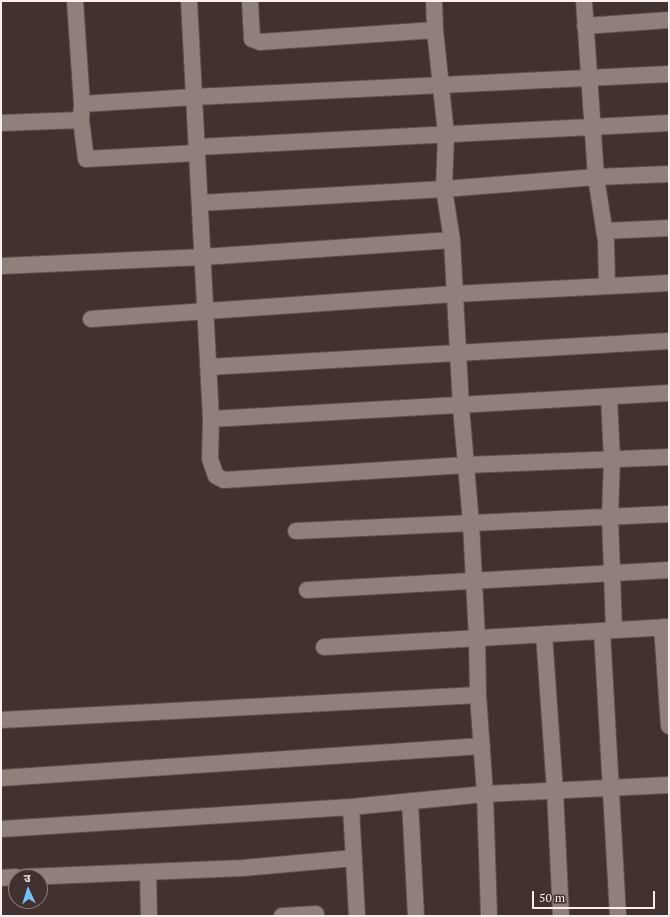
<!DOCTYPE html>
<html>
<head>
<meta charset="utf-8">
<style>
  body { margin:0 }
  #map { position:relative; width:670px; height:917px; overflow:hidden; background:#41312f; font-family:"PT Serif","Noto Sans Devanagari",serif }
  canvas { display:block }
  .frame { position:absolute; inset:0; border:2px solid #faefee; pointer-events:none }
  .north { position:absolute; left:8px; top:869px; width:40px; height:40px; box-sizing:border-box; background:#41312f; border:1px solid #8b7d7b; border-radius:50%; rotate:356deg; font-size:11px; font-weight:700; line-height:16px; text-align:center; color:#faefee }
  .north::after { content:''; display:block; margin:auto; width:14px; height:18px; background:#70c1f4; clip-path:polygon(50% 0,100% 100%,50% 72%,0 100%) }
  .scale { position:absolute; left:532px; top:891px; width:123px; height:18px; box-sizing:border-box; border:2px solid #faefee; border-top:0; padding-left:5px; font-size:12px; line-height:14px; white-space:nowrap; color:#faefee; -webkit-text-stroke:3px #41312f; paint-order:stroke }
</style>
</head>
<body>
<div id="map">
<canvas width="670" height="917"></canvas>
<div class="frame"></div>
<div class="north">उ</div>
<div class="scale">50 m</div>
</div>
<script>
const ctx = document.querySelector('canvas').getContext('2d');
ctx.lineJoin = 'round';
function stroke(path, color, width, dash) { ctx.strokeStyle = color; ctx.lineWidth = width; ctx.lineCap = dash ? 'butt' : 'round'; ctx.setLineDash(dash || []); ctx.stroke(path); }
const street = new Path2D(`
  M75 1 82 104 81 120 86 159 197 153
  M189 1 211 419 210 459 216 476 224 480 466 465 669 457
  M250 1 252 39 260 42 435 30
  M434 1 435 30 446 134 444 189 452 240 461 407 471 523 477 638 478 695 485 794 489 916
  M584 1 596 177 669 174
  M585 26 669 20
  M82 104 194 97 669 74
  M1 123 81 120
  M197 147 669 123
  M200 203 444 189 596 177 606 241 607 286
  M604 231 669 228
  M1 266 203 257 452 240
  M91 319 454 294 669 283
  M208 367 669 341
  M609 397 612 459 610 516 614 630
  M211 419 669 393
  M296 531 669 514
  M307 590 669 570
  M662 627 669 726
  M602 631 618 916
  M544 634 555 791 561 916
  M324 647 669 627
  M1 720 478 695
  M1 778 482 746
  M410 801 416 916
  M351 807 357 916
  M1 829 351 807 485 794 669 785
  M148 872 149 916
  M25 877 243 868 354 858
  M1 878 16 877
  M282 916 316 914`);
stroke(street, '#5e514f', 18);
stroke(street, '#917f7c', 16);
</script>
</body>
</html>
